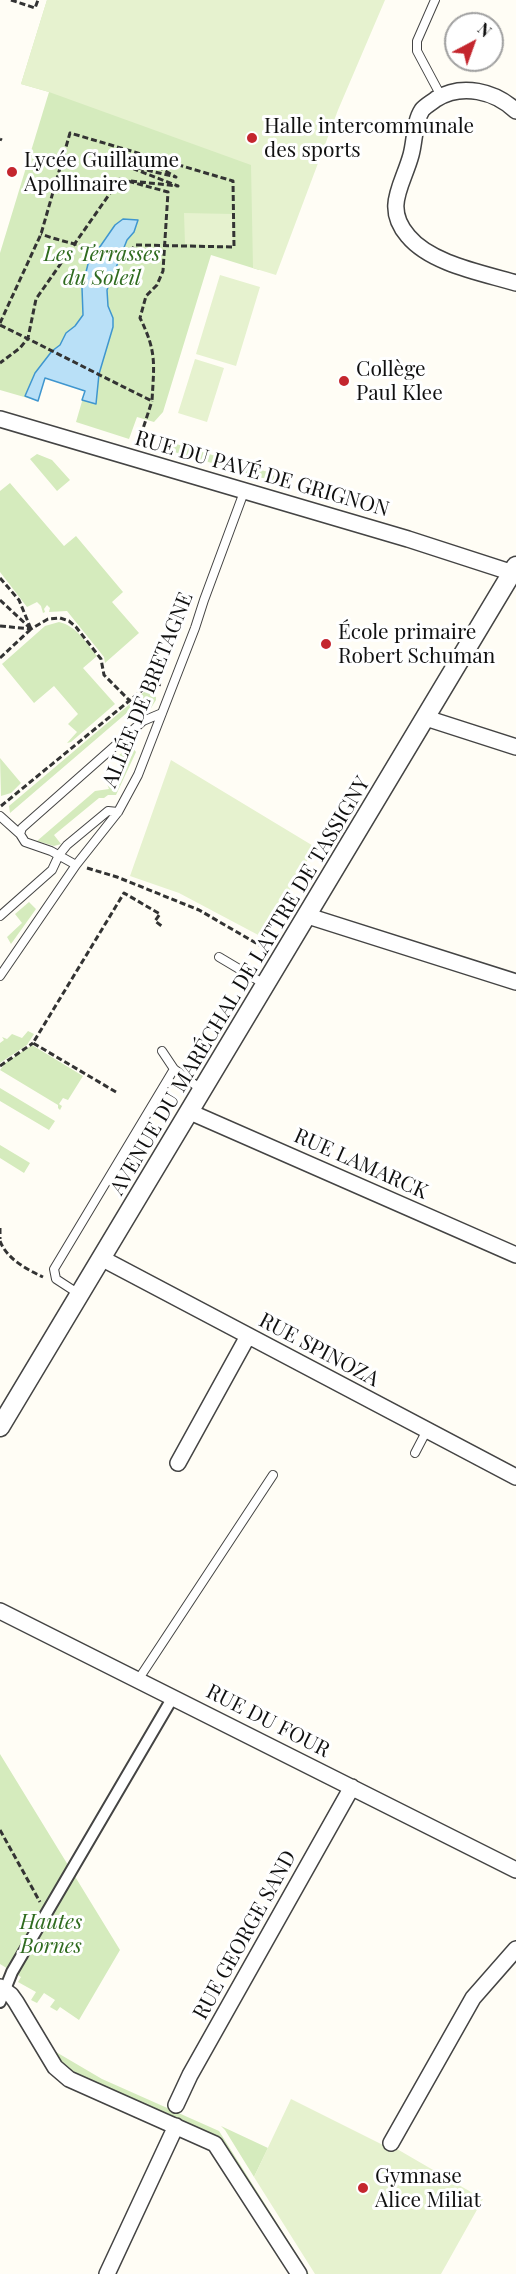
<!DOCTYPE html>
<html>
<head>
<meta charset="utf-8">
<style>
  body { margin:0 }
  #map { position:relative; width:516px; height:2274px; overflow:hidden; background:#fffdf5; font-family:"Playfair Display",serif }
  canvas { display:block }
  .north { position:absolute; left:444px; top:12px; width:60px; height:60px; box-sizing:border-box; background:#fff; border:2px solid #a0a0a0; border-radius:50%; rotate:41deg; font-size:16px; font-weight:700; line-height:24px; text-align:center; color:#111 }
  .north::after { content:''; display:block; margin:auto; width:21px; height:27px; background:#c4262e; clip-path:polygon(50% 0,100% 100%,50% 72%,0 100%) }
</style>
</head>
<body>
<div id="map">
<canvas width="516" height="2274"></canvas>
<div class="north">N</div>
</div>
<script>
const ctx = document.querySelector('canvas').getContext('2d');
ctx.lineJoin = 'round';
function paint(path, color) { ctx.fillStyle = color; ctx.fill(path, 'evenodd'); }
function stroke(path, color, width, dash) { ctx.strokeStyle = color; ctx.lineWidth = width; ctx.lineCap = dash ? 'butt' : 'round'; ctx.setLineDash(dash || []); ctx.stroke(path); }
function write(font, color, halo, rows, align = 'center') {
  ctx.font = font + ' "Playfair Display",serif'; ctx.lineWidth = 6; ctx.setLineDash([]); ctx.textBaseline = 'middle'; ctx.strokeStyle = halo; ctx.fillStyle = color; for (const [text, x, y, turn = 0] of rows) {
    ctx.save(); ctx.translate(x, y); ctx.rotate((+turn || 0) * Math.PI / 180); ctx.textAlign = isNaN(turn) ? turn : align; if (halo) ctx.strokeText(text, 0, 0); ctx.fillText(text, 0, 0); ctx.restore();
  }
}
const green = new Path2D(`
  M47 0 251 144 259 270 211 255 163 412 154 422 137 417 129 439 76 422 85 391 45 378 38 401 0 390V253L49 92 21 84Z
  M173 443 271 473 275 477 273 481 171 451Z
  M37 454 52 460 70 480 57 491 30 459Z
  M10 483 64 546 76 536 123 592 112 602 139 633 105 663 104 657 67 611 49 612 50 608 47 605 44 609 45 612 43 613 41 606 37 602 27 607 0 572V491Z
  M59 622C77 626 86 643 97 656L83 668 115 704 71 742 67 743 77 732 68 724 78 714 54 686 34 703 2 664 45 626Z
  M144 692H149L156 697V700L151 708 143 699 10 813 9 806Z
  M131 746 136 752 116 795H108L104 798H99L54 835 61 844 54 846 37 841 95 791 109 789 106 781 124 766 115 758Z
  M0 758 21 783 11 793 1 796Z
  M29 902 36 909 11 944 7 937 22 923 15 914Z
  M28 1031 34 1034 27 1045 0 1063V1043L4 1040 2 1037 7 1039 12 1034 22 1038Z
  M32 1045 83 1076 68 1100 63 1098 59 1104 62 1106 60 1110 58 1108V1105L0 1070 5 1063Z
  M0 1088 55 1121 49 1130 0 1101Z
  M0 1145 30 1163 24 1173 0 1158Z
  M0 1754 120 1950 79 2020 60 2007 57 2011 50 2007 55 2000 44 1993 37 2003 31 2000 36 1992 18 1982 21 1977 0 1964Z
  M56 2052 102 2079 219 2131 309 2274H305L218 2138 76 2076 58 2061 60 2059 54 2055Z
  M221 2126 268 2148 254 2177 225 2130Z`);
const pitch = new Path2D(`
  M47 0H385L338 110 276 275 253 268 251 165 49 92 21 84Z
  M184 213 232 214 233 246 185 244Z
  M220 275 260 287 236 366 196 354Z
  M195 359 224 368 207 422 178 413Z
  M171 760 315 847 262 937 179 893 130 876Z
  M291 2099 395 2151 397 2149 483 2199 441 2274H315L254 2177Z`);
const water = new Path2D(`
  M123 219 138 220 134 232 127 240 107 290 108 306 113 318V327L99 374 96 404 82 400 85 391 45 378 38 401 25 396 35 373 52 351 60 345 66 333 75 326 83 315 82 288 88 264 115 225Z`);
const path = new Path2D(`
  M11 0 35 8 38 0
  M0 139 2 140
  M131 181 178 186 121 164 176 177 134 153
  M0 323 41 234 70 133 233 181 234 247 136 245 124 257C96 248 68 244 41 234
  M0 325C51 350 101 376 152 401 154 364 157 352 140 318L146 296 157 285 163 271 168 192 120 179 36 299 28 338 20 348 0 363
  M138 444 152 401
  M0 578 19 600 31 629
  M0 600 30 628
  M0 626 31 629 48 619 60 618 69 621 76 627 101 659 104 675 129 700
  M0 658 31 629
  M1 806 151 683 163 685
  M87 868 117 877 199 910 268 950
  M0 1066 33 1043
  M116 1092 33 1043 124 893 160 914 155 921 163 927
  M0 1228V1239
  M0 1241C7 1259 26 1269 43 1277
  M0 1830 40 1902`);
const service = new Path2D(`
  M435 0 417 41V51L441 96
  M0 816 20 834
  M76 865 51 851 25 842 20 834 22 828 143 721 162 713
  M0 916 52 870 59 855 67 845 108 811 118 812
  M219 957 266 985
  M0 976 76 865 118 812 138 775 195 628 204 600 244 492
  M162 1051 174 1069 202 1090
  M79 1294 56 1279 54 1269 174 1069
  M415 1453 427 1430
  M138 1680 273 1475`);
const pedestrian = new Path2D(`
  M0 2002 12 1972 173 1697`);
const minor = new Path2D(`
  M516 111C495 91 462 83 436 99 431 103 425 106 422 110 414 122 415 141 411 155 403 185 383 207 408 236 431 264 483 273 516 283
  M0 419 408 539 516 574
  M426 718 516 747
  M308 916 516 982
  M190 1112 516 1255
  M103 1259 516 1477
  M178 1463 248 1336
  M0 1611 516 1870
  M0 1987 11 1995 16 2002 55 2067 69 2079 215 2144 299 2274
  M176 2105 190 2075 352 1787
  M391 2143 473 1998 516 1949
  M107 2274 176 2126`);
const tertiary = new Path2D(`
  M0 1427 516 566`);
const markers = [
  [252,138,6,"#c4262e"],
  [12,172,6,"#c4262e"],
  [344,381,6,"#c4262e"],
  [326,644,6,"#c4262e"],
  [363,2188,6,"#c4262e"]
];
const poiNames = [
  ["Halle intercommunale",264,126],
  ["des sports",264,150],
  ["Lycée Guillaume",24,160],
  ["Apollinaire",24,184],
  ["Collège",356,369],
  ["Paul Klee",356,393],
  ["École primaire",338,632],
  ["Robert Schuman",338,656],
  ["Gymnase",375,2176],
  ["Alice Miliat",375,2200]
];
const parkNames = [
  ["Les Terrasses",102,254],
  ["du Soleil",102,278],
  ["Hautes",51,1922],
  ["Bornes",51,1946]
];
const streetNames = [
  ["RUE DU PAVÉ DE GRIGNON",262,474,16],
  ["ALLÉE DE BRETAGNE",148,690,-68],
  ["AVENUE DU MARÉCHAL DE LATTRE DE TASSIGNY",240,986,-59],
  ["RUE LAMARCK",361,1164,24],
  ["RUE SPINOZA",319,1350,28],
  ["RUE DU FOUR",268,1721,27],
  ["RUE GEORGE SAND",245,1935,-61]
];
paint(green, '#d5ebbd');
paint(pitch, '#e6f2cf');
paint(water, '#b9e0f7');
stroke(water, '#3f96cf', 1.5);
stroke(service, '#444', 10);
stroke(pedestrian, '#444', 14);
stroke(minor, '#444', 18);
stroke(tertiary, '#444', 21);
stroke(path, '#333', 3, [6, 3]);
stroke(service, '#fff', 8);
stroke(pedestrian, '#fff', 10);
stroke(minor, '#fff', 15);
stroke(tertiary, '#fff', 18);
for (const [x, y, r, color] of markers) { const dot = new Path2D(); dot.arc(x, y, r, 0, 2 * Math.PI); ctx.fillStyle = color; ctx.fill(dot); stroke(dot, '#fff', 2); }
write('21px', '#111', '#fff', poiNames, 'left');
write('italic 21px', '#2f6b1f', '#fff', parkNames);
write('21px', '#111', '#fff', streetNames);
</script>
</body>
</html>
